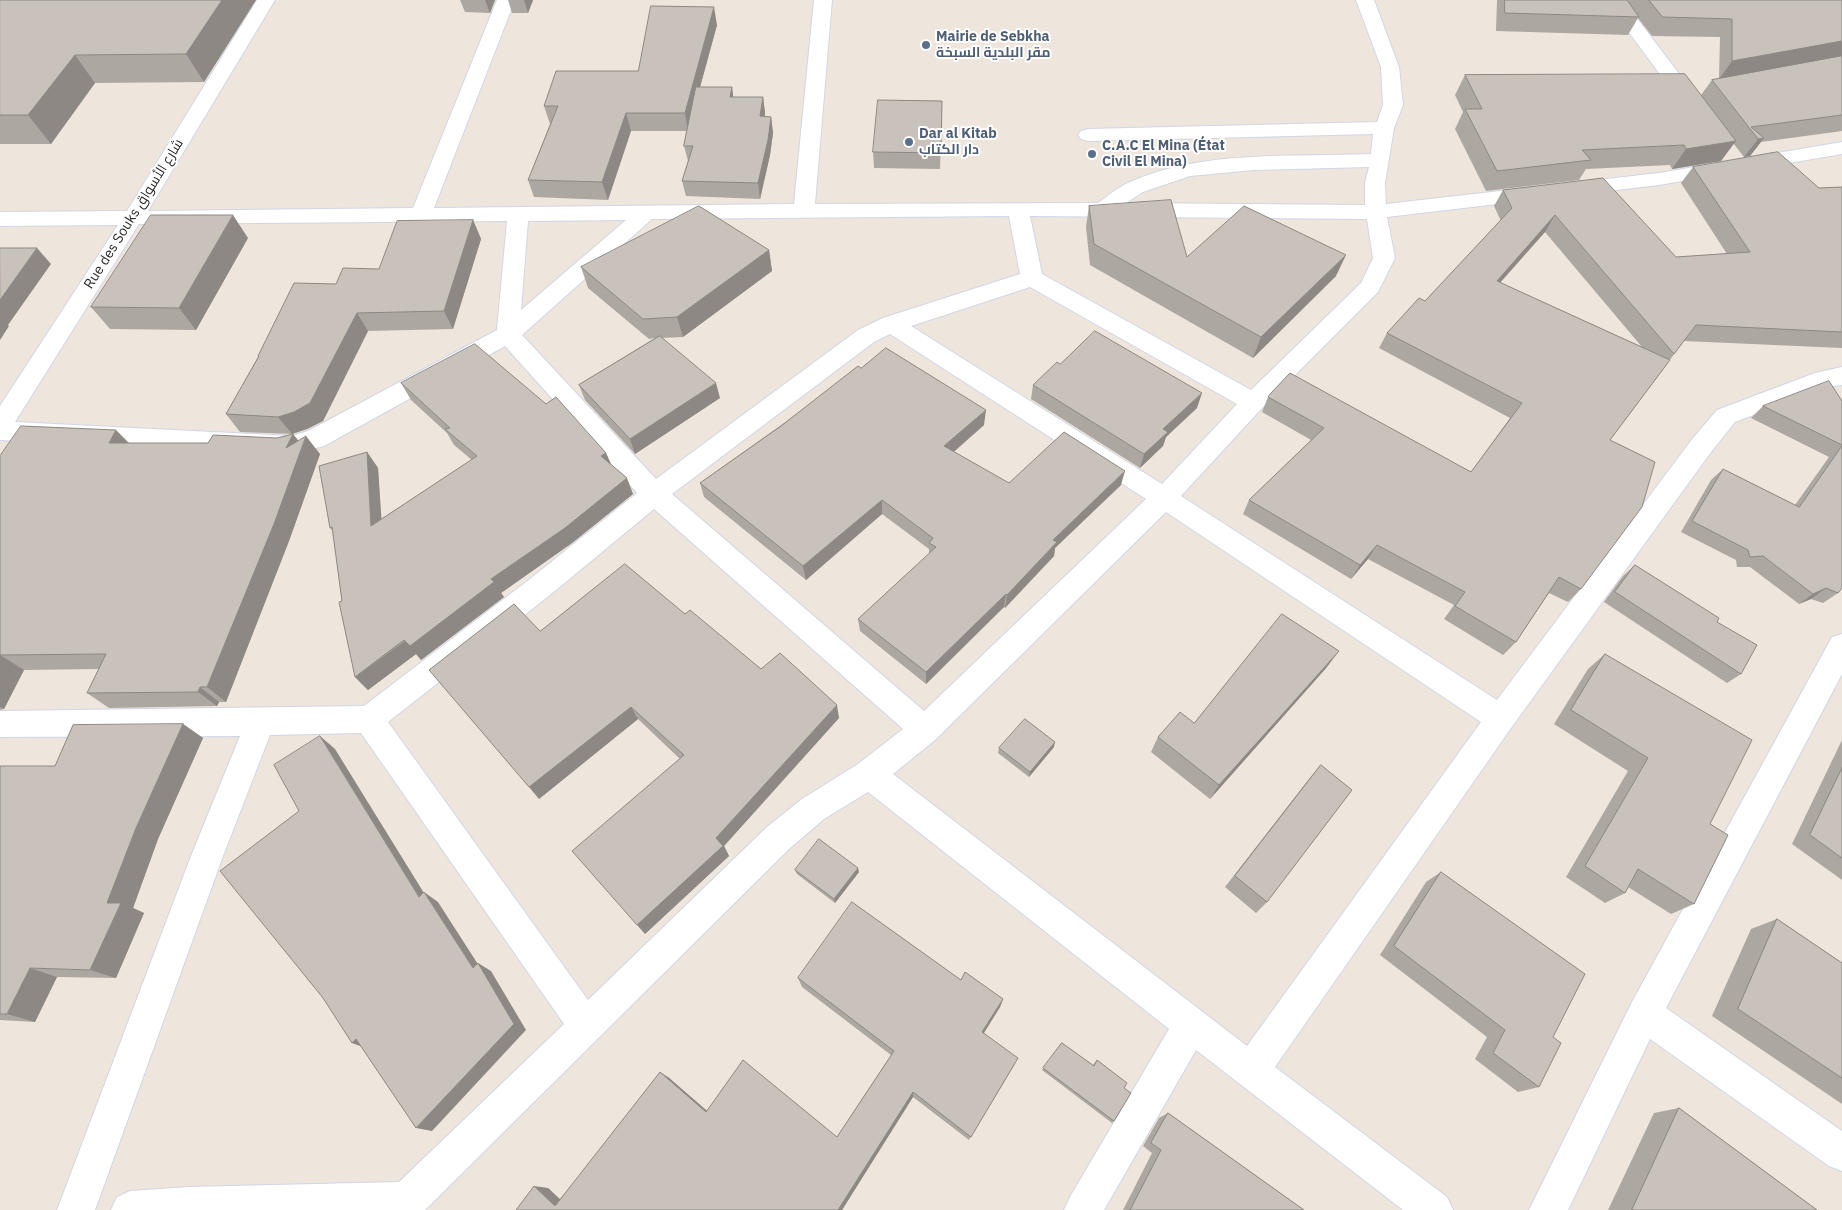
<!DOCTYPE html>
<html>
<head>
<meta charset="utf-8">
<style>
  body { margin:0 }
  canvas { display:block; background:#eee5dc }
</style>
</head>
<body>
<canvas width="1842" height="1210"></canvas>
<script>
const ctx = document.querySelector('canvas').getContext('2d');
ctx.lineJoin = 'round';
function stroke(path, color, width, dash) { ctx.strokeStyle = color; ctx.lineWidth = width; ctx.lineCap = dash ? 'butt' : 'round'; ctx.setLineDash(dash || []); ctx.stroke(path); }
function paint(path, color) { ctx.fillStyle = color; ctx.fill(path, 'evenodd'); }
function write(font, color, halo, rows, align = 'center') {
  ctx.font = font + ' "IBM Plex Sans",Cairo,sans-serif'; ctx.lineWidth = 4; ctx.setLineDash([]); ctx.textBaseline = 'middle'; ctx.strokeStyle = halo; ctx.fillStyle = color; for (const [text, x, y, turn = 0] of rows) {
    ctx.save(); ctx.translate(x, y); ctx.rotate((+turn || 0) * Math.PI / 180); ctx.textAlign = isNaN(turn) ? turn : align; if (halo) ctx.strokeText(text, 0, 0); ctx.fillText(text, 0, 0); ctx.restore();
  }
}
const minor = new Path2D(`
  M257 0H275L148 211 413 208 497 0H515L434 208 794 204 814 0H832L815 204 1098 203C1108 196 1118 187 1130 182 1201 150 1293 157 1371 154L1373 134 1088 141 1081 139 1078 135 1081 131 1088 129 1377 122 1383 105 1381 67 1356 0H1374L1399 67 1403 105 1394 128 1385 183 1386 204 1659 173 1842 142V154L1659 185 1387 217 1395 258 1378 292 1262 408 1181 496 1497 700 1693 438 1717 410 1815 373 1842 367V385L1826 387 1735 422 1711 452 1511 728 1275 1067 1447 1197 1453 1210H1403L1196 1050 1104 1210H1064L1070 1197 1169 1029 868 792 824 819 789 849 425 1210H111L117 1197 130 1191 189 1187 399 1182 564 1024 361 733 270 735 223 856 95 1210H57L191 856 240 736 0 737V711L364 706 530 579 637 493 505 346 324 446 292 454 0 440V406L118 225 0 226V212L127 211ZM1369 167 1365 183V205L1126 203 1143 192 1190 176 1254 170ZM1009 216 1020 274 883 318 858 330 656 479 522 335 652 219ZM1030 216 1367 219 1373 258 1361 283 1251 390 1042 274ZM626 220 521 310 528 221ZM507 221 497 330 308 431 292 436 15 422 139 224ZM1030 287 1237 404 1162 484 911 326ZM890 334 1146 499 924 711 672 494 874 342ZM654 509 903 729 858 764 802 799 767 827 588 1000 388 722 550 595ZM1166 512 1481 722 1247 1046 893 774 935 740Z
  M1605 0H1623L1699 100 1702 104 1699 108 1692 110 1685 108Z
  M1842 634V674L1666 1008 1842 1131V1171L1829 1166 1650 1039 1568 1210H1529L1632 1002 1832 637Z`);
const wall = new Path2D(`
  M0 0H256L204 82 95 83 51 144H0Z
  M460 0H495L490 13 465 12Z
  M508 0H533L528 13H512Z
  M1497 0H1842V131L1761 142 1750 156 1744 157 1733 143 1721 161 1672 169 1670 165 1586 169 1579 180 1486 191 1455 129 1463 112 1455 95 1465 75 1701 95 1712 80 1719 79 1720 37 1652 36 1638 18 1628 35 1496 31Z
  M717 25 700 87H732L733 97H763L765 113V116L771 117 773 133 770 155 760 199 686 196 682 181 688 161 684 146 687 131H631L608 200 534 197 528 180 550 124 544 106 638 71Z
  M942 101 940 169 874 168 873 152Z
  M1693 167 1819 188 1842 187V348L1684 341 1610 440 1581 589 1568 602 1549 593 1516 642 1503 655 1444 619 1454 605 1368 559 1351 579 1243 514 1249 500 1311 440 1262 412 1268 397 1471 472 1510 418 1379 348 1387 333 1425 301 1501 221 1494 206 1503 190 1676 257 1727 254 1681 183ZM1545 232 1642 347 1500 283Z
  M1089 206 1187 257 1336 276 1253 358 1090 265 1086 227Z
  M473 220 481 239 453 329 368 331 323 421 307 429 292 434 240 432 226 414 258 357V356L379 269Z
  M248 238 196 330 110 329 91 307Z
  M769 250 772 271 683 337 662 338 720 398 635 454 585 400 579 385 655 338 649 339 588 288 581 267Z
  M1060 364 1197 408 1166 437 1163 446 1140 468 1031 399 1033 385Z
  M861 368 984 425 954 452 1009 483 1121 485 1055 548 1054 556 1005 608 1004 607 926 684 860 631 858 619 929 554V549L882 514 806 580 704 497 700 483Z
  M401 383 546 404 606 453 611 464 633 494 572 543 501 593 504 597 421 660 416 654 368 690 355 677 342 601 333 531 330 528 367 452 378 468 381 519 472 460 454 445 447 433 411 400Z
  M1842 401V588L1838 593 1823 603 1811 599 1799 604 1750 567H1737L1736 560 1681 532 1711 480 1723 469 1795 505 1829 457 1751 418 1763 406Z
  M293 434 298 440 320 454 289 541 226 702H219L217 706 109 708 87 693 99 669 24 670 4 709 0 710V456L129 443H208L277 438Z
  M1635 565 1741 674 1727 683 1604 602 1623 576Z
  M685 614 761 669 839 718 724 846 729 856 645 934 680 759 638 719 539 799 540 631Z
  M1605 654 1710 824 1694 904 1671 914 1628 887 1625 893 1605 903 1566 877 1628 771 1554 724 1588 669Z
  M1327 667 1210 799 1151 752 1158 737 1194 723Z
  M183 724 203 738 158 839 133 908 144 913 116 978 57 977 35 1022 0 1020V766H55Z
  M1842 740V880L1792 844Z
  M1054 747 1029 777 998 753 999 748Z
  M1321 765 1267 902 1256 913 1225 887 1309 779Z
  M795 870 859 872 835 903 797 874Z
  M1441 872 1553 1037 1539 1087 1518 1092 1475 1059 1487 1037 1380 955 1426 882Z
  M1777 919 1842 963V1104L1712 1016 1751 929Z
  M798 978 961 980 1003 999 1000 1007 984 1033 1015 1064 969 1140 913 1097 842 1210H516L548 1188 560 1199 668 1077 707 1111 837 1137 891 1055 802 987Z
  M1062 1043 1093 1065 1097 1060 1124 1088 1114 1121 1112 1123 1042 1070Z
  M1679 1108 1817 1210H1608L1654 1113Z
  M1168 1113 1304 1210H1123L1152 1153 1143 1146 1159 1118Z`);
const shadedWall = new Path2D(`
  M222 0H256L204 82 186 54Z
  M485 0H495L490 13Z
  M524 0H533L528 13Z
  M714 7 717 25 688 131 685 113Z
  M1842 41V57L1719 79 1732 61Z
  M75 55 95 83 51 144 28 115Z
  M732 87 734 103 730 97Z
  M763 97 765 113 762 132 760 116Z
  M626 113 631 131 608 200 602 182Z
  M771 117 773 133 770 155 760 199 758 183Z
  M1764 138 1750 156 1744 157 1758 139Z
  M1736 141 1721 161 1672 169 1686 149Z
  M233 215 248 238 196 330 179 308Z
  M1555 215 1545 232 1487 297 1497 281Z
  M473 220 481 239 453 329 444 311Z
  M37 248 51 264 8 325 9 326 0 340V300Z
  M769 250 772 271 683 337 677 317Z
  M1346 255 1336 276 1253 358 1261 337Z
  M357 313 368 331 323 421 307 429 292 434 278 417Z
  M716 383 720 398 635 454 630 439Z
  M1202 393 1197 408 1166 437 1163 446 1140 468 1144 454 1163 429Z
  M986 410 984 425 944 460V446Z
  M116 430 134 448 109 443Z
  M293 434 302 446 306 436 320 454 289 541 226 702 207 687 286 448Z
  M367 452 378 468 383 541 371 526Z
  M606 453 613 469 601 456Z
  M1125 471 1121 485 1055 548 1054 556 1005 608 1007 595 1053 540Z
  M627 478 633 494 572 543 501 593 504 597 421 660 416 654 368 690 355 677 491 579Z
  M882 500V514L806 580 803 566Z
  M1377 545 1368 559 1351 579 1360 565Z
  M1826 588 1811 599 1799 604 1813 594Z
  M1006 594 1004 607 926 684V672Z
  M1339 651 1327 667 1210 799 1219 785Z
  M0 655 24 670 4 709 0 707Z
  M200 687 219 702 217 706 198 692Z
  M837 705 839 718 724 846 729 856 645 934 637 925Z
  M631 707 638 719 539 799 529 787Z
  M183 724 203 738 158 839 133 908 144 913 116 978 90 970 107 903 136 828Z
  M320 736 335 749 432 906 419 897Z
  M1055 742 1054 747 1029 777 1030 772Z
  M858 868 859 872 835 903 834 899Z
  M424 892 438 902 481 969 478 963 491 971 526 1030 432 1131 416 1128 473 968Z
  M30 968 57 977 35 1022 7 1014Z
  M1003 999 1000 1007 980 1039 982 1032Z
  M356 1039 368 1049 352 1043Z
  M660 1072 668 1077 713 1116 706 1112Z
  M913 1092V1097L842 1210H838Z
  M534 1186 548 1188 568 1207 555 1206Z`);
const building = new Path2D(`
  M0 0H222L186 54 75 55 28 115H0Z
  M1505 0H1627L1639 17 1505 13Z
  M1649 0H1842V41L1732 61V19L1663 17Z
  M651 6 714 7 685 113H626L602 182 528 180 558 106H544L556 71H638Z
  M1842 56V115L1751 127 1764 138 1758 139 1712 80Z
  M1685 74 1736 141 1686 149 1684 145 1582 150 1591 160 1497 171 1465 109H1482L1465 75Z
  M696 87H732L730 97H763L760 116 771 117 768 140 758 183 682 181 693 146H684Z
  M878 100 942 101 941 153 873 152Z
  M1778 152 1819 188 1842 187V332L1696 325 1674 354 1555 215 1497 281 1670 360 1610 440 1655 462 1642 507 1581 589 1559 577 1516 642 1455 606 1465 592 1377 545 1360 565 1249 500 1324 428 1268 397 1271 393 1290 373 1471 472 1522 403 1387 333 1419 298 1425 301 1512 208 1503 190 1603 178 1676 257 1750 252 1693 167Z
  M1171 200 1187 257 1244 206 1346 255 1261 337 1094 244 1089 206Z
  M699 206 769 250 677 317 643 319 581 267Z
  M151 215H233L179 308 91 307Z
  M473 220 444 311 357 313 310 403 294 412 278 417 226 414 259 356H258L294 283 336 284 343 268 379 269 397 221Z
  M0 248H37L0 300Z
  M1095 331 1202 393 1163 429 1168 432 1144 454 1033 385 1057 362 1060 364Z
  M660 336 716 383 630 439 579 385Z
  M475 344 546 404 556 397 606 453 601 456 627 478 565 528 491 579 494 582 410 646 404 640 355 677 339 602 342 601 332 527 330 528 319 466 367 452 371 526 477 456 445 429 450 428 401 383Z
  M886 348 986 410 944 446 1009 483 1064 432 1125 471 1053 540 1057 542 1007 595 1006 594 926 672 858 619 936 547 929 543 933 538 882 500 803 566 700 483 781 426 858 366 861 368Z
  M1829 381 1842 401V445L1763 406Z
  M21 426 116 430 109 443H208L213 435 277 438 293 434 286 448 306 436 274 524 207 687H200L198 692 87 693 106 654 0 655V456Z
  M1842 446V588L1838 593 1826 588 1813 594 1763 556 1750 557 1748 550 1692 521 1723 469 1799 507Z
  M625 564 685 614 690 610 761 669 780 653 837 705 716 838 723 846 637 925 572 851 684 755 631 707 529 787 429 670 514 604 540 631Z
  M1635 565 1719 618 1717 622 1757 645 1741 674 1615 592Z
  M1282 614 1339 651 1219 785 1158 737 1180 712 1194 723Z
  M1605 654 1752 740 1710 824 1728 835 1694 904 1638 869 1625 893 1585 866 1648 758 1571 710Z
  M1025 719 1055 742 1030 772 999 748Z
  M183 724 136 828 107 903H121L90 970 30 968 7 1014H0V766H55L73 725Z
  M320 736 419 897 424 892 473 968 478 963 514 1024 416 1128 356 1039 352 1043 323 998 220 871 299 811 274 765Z
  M1321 765 1352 790 1267 902 1235 876Z
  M1842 768V858L1810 835Z
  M819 839 858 868 834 899 795 870Z
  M1441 872 1585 974 1553 1037 1561 1043 1539 1087 1493 1053 1505 1030 1394 946Z
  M852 902 961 980 965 972 1003 999 982 1032 1018 1058 971 1137 913 1092 838 1210H516L534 1186 555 1206 660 1072 706 1112 743 1060 837 1137 894 1051 798 978Z
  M1777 919 1842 963V1078L1738 1009Z
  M1062 1043 1094 1066 1097 1060 1127 1083 1124 1088 1131 1093 1114 1121 1043 1068Z
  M1679 1108 1817 1210H1632Z
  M1168 1113 1304 1210H1130L1161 1150 1151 1143Z`);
const markers = [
  [926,45,5,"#5c6f8a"],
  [909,142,5,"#5c6f8a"],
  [1092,154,5,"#5c6f8a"]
];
const farServicenames = [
  ["Mairie de Sebkha",936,37],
  ["مقر البلدية السبخة",936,53],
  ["Dar al Kitab",919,134],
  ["دار الكتاب",919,150],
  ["C.A.C El Mina (État",1102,146],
  ["Civil El Mina)",1102,162]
];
const farStreetnames = [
  ["Rue des Souks شارع الأسواق",134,214,-58]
];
stroke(minor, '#d1d6e5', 2);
paint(minor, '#fff');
paint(wall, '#ada7a1');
paint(shadedWall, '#8d8883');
paint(building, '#c9c2bb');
stroke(building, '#8d8883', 1);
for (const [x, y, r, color] of markers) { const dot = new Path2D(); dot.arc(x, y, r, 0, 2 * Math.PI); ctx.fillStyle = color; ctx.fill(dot); stroke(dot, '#fff', 2); }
write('bold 14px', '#4e5e75', '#fff', farServicenames, 'left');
write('14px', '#2b2b2b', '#fff', farStreetnames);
</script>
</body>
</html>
